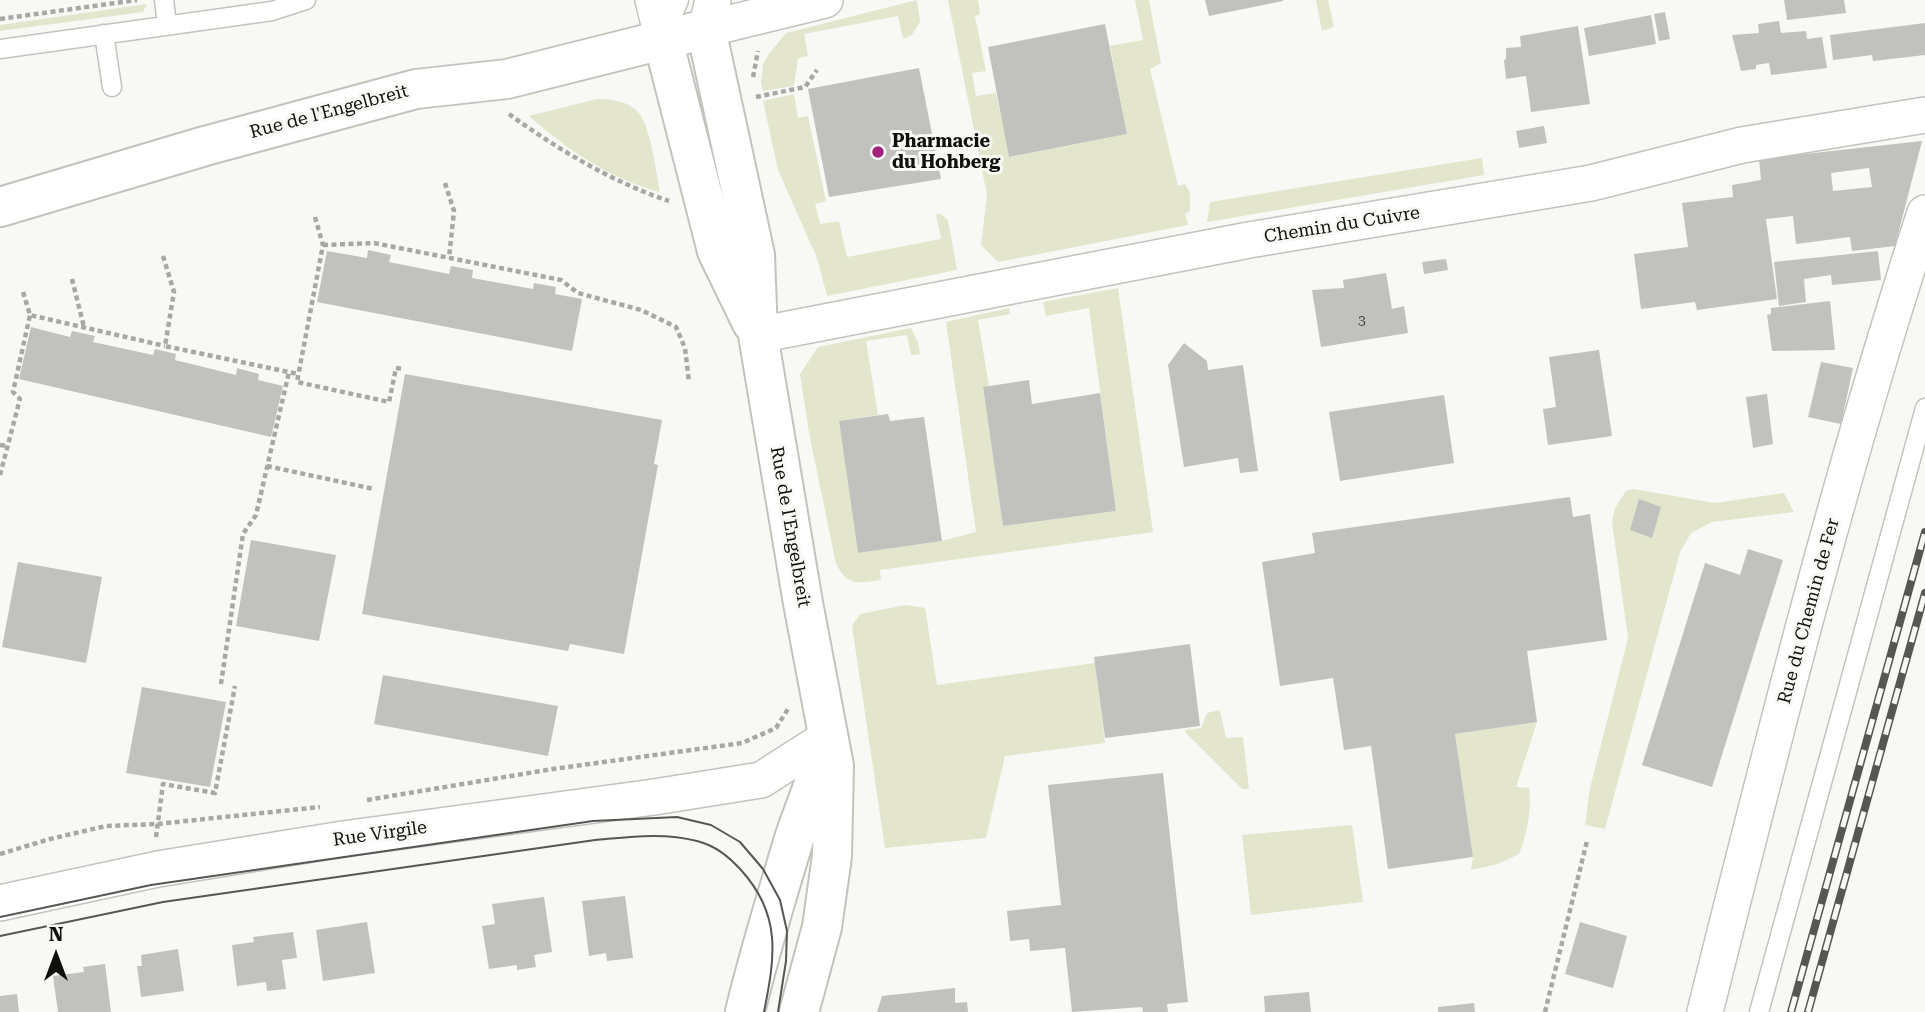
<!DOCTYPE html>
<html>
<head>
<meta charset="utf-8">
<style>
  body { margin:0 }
  #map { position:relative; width:1925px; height:1012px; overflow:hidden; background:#f8f9f4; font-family:"Roboto Serif",serif }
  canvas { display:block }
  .north { position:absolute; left:21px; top:921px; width:70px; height:70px; -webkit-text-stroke:5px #f8f9f4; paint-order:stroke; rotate:0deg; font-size:19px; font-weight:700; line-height:28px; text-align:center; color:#0f0f0e }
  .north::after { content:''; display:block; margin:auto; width:24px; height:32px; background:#0f0f0e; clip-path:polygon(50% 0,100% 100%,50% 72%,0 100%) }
</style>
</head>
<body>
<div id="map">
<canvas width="1925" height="1012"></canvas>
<div class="north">N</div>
</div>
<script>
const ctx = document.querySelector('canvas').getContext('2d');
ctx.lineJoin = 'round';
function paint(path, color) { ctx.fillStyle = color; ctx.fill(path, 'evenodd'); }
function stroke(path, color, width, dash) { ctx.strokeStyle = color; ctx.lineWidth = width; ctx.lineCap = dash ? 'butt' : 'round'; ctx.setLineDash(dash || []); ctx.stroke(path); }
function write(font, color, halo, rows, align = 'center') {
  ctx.font = font + ' "Roboto Serif",serif'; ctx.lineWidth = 6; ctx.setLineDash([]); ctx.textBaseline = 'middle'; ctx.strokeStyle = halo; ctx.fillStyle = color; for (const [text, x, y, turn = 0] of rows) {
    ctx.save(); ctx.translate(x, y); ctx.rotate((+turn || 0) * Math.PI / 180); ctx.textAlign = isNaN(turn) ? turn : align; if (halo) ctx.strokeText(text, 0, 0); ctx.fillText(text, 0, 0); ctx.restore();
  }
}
const green = new Path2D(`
  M917 0 920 22 912 35 903 39 898 16 804 34 808 56 798 58 794 86 763 91 761 83 763 64 768 55 786 33Z
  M948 0H978L980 14 975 16 986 71 972 73 976 96 996 93 1010 157 1127 134 1110 46 1143 40 1135 0H1149L1161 63 1150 69 1178 186 1185 184 1190 193V211L1185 214 1188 225 998 262 981 245 987 195Z
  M1316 0H1328L1334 27 1322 31Z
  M147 4 143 12 0 31V25Z
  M794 94 798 118 808 116 826 201 815 204 820 224 839 221 847 257 941 239 936 214H941L948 220 957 270 827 296 817 258 778 170 763 101Z
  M597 99C611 99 628 101 638 112 651 127 656 172 660 192 612 180 566 149 529 116Z
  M1482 158 1484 175 1207 222 1210 202Z
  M1118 288 1153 532 880 570 881 580C858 583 848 587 836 564L809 433 800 374 818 347 911 328 918 343 920 354 911 355 907 335 866 341 878 415 839 421 858 553 942 541 976 532 946 322 1009 308 1010 314 978 320 989 386 983 388 1003 526 1116 511 1089 308 1046 316 1043 302Z
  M1633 489 1715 503 1784 493 1794 512 1712 522 1691 533 1680 552 1605 829 1585 825 1590 788 1628 638 1612 522 1615 508 1626 491Z
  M906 605 925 608 937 685 1095 663 1105 743 1005 756 986 838 885 848 852 626 860 614Z
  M1220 710 1226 738 1243 737 1249 789H1242L1185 732V730L1201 728 1207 713Z
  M1537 722 1516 787 1529 788C1532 809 1527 834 1519 854L1498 864 1471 870 1473 857 1455 734Z
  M1352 825 1363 902 1251 915 1242 835Z`);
const building = new Path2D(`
  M1205 0H1283V1L1209 16Z
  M1784 0H1844L1846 13 1787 20Z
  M1665 12 1670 39 1659 41 1654 14Z
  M1651 15 1656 44 1589 56 1584 28Z
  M1779 21 1781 33 1806 31 1807 39 1822 37 1827 68 1771 75 1769 63 1756 65V69L1741 71 1732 35 1759 33 1758 24Z
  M1925 23V55L1873 61 1872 55 1833 60 1830 35Z
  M1105 24 1127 134 1009 157 988 47Z
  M1578 26 1590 104 1531 112 1526 76 1506 79 1504 60 1506 59V48L1521 47 1520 36Z
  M919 68 941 179 829 197 808 89Z
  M1544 126 1547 143 1519 148 1516 131Z
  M1922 141 1895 246 1852 251 1850 237 1796 244 1793 216 1766 219 1777 299 1697 310 1695 302 1641 309 1634 254 1688 247 1682 203 1733 197 1732 185 1761 180 1759 159ZM1869 168 1872 187 1833 191 1831 173Z
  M368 250 391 255 389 262 449 274 451 266 473 270 472 278 533 289 534 283 556 287 555 294 582 299 572 351 317 302 327 251 367 258Z
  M1878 251 1881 280 1832 285 1831 275 1804 279 1806 302 1779 306 1774 262Z
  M1446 259 1448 270 1424 274 1422 262Z
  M1386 273 1392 309 1404 306 1408 333 1321 347 1312 290 1344 288 1343 280Z
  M1830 301 1835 350 1772 351 1767 315 1771 314V308Z
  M31 327 70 337 72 331 95 336 93 342 153 355 155 349 176 354 175 360 236 375 237 368 259 374 258 380 283 386 271 437 19 379Z
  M1184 343 1207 361 1208 370 1243 365 1258 471 1240 473 1238 458 1184 467 1168 365Z
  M1599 350 1612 436 1548 445 1543 409 1556 407 1549 357Z
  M1821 362 1853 368 1841 424 1808 417Z
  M405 374 662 420 654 464 658 465 624 654 570 644 568 651 362 614Z
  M1029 380 1032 404 1100 393 1116 511 1003 526 983 387Z
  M1767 394 1773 444 1753 448 1746 397Z
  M1444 395 1454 463 1340 481 1329 412Z
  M888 414 890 421 924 417 942 541 858 553 839 421Z
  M1570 497 1573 517 1590 514 1607 640 1527 651 1537 722 1455 734 1473 857 1388 869 1371 746 1344 750 1333 678 1280 686 1262 562 1315 553 1312 533Z
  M1639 499 1661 507 1652 538 1630 530Z
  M251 540 336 555 319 641 236 626Z
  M1748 549 1783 560 1712 787 1642 765 1705 563 1740 575Z
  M18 562 102 577 86 663 2 647Z
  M1190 644 1200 726 1105 738 1094 657Z
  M383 675 558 706 548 756 374 724Z
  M142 687 226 702 210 787 126 773Z
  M1163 773 1188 1002 1167 1004 1168 1012H1143L1142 1007 1072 1012 1065 948 1030 951 1029 939 1010 941 1007 911 1061 905 1048 785Z
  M625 896 633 958 607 961 606 953 589 956 582 901Z
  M544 897 552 952 534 955 536 967 517 970V965L489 969 482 926 495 924 492 904Z
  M367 922 375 973 323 981 316 930Z
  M1580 922 1627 936 1613 988 1565 974Z
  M293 932 297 958 282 960 286 989 267 991 266 982 237 986 232 945 254 942 253 937Z
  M178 949 184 991 141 997 137 966H142L141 955Z
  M105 964 111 1012H58L53 976 84 972 83 967Z
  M955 988V1003L967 1002 968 1012H877L882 996Z
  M1309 992 1311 1012H1265L1264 996Z
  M17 994 19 1012H0V996Z
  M1474 1003 1475 1012H1438V1007Z`);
const path = new Path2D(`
  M0 19 137 0
  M753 77 758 51
  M756 97 805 87 817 70
  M509 114C557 149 612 182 669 201
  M445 183 454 211 449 258
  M315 217 323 245 297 382 389 402 396 368 404 369
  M323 245 374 243 561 280 578 293 641 310 676 327 685 348 689 382
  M163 256 174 292 165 346 298 374
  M72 279 84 327
  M23 292 30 315 165 346
  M0 445 7 446
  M267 466 374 489
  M0 475 20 399 13 392 30 315
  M221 684 243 534 256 515 289 372
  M367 800 553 769 742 743 776 728 788 709
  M156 837 163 784 215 793 235 686
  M0 854 50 839 106 826 157 824 320 807
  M1545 1012 1587 841`);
const service = new Path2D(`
  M164 0 167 25
  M666 32 679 0
  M104 34 112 87
  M0 49 272 11 306 0
  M1759 1012 1925 408`);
const minor = new Path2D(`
  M653 0 663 40
  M713 0 706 29 825 0
  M758 335 1249 240 1591 183 1742 145 1925 115
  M0 903 158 869 343 839 654 797 761 780 822 741
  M1705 1012C1772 744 1839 476 1925 213`);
const tertiary = new Path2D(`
  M663 40 717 251 752 323
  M0 207 205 146 416 89 507 79 706 29 755 255 758 335 803 603 834 766 832 856 822 927 799 1012
  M745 1012C759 953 777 896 794 839 803 810 816 786 820 756`);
const tram = new Path2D(`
  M0 917 151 885 593 821 677 817 711 825 740 842 763 869 780 900 787 931 786 961 778 1012
  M0 936 163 902 595 840C629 837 663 832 697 841 716 846 728 856 741 870 782 915 775 957 764 1012`);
const rail = new Path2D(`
  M1791 1012 1925 532
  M1808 1012 1925 593`);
const markers = [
  [878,152,7,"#a02479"]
];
const numberNames = [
  ["3",1362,321]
];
const streetNames = [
  ["Rue de l'Engelbreit",329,112,-15],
  ["Chemin du Cuivre",1342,225,-9],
  ["Rue de l'Engelbreit",790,527,80],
  ["Rue du Chemin de Fer",1809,611,-75],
  ["Rue Virgile",380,834,-8]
];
const poiNames = [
  ["Pharmacie",892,142],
  ["du Hohberg",892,163]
];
paint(green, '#e3e5cd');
paint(building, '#c1c2bd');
stroke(service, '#c3c3be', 21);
stroke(minor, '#c3c3be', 38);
stroke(tertiary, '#c3c3be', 42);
stroke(path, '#a7a8a4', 4.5, [5, 3.5]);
stroke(service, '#fff', 18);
stroke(minor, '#fff', 35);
stroke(tertiary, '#fff', 38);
stroke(tram, '#565654', 2);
stroke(rail, '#565654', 8);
stroke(rail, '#f8f9f4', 5, [16]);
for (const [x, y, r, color] of markers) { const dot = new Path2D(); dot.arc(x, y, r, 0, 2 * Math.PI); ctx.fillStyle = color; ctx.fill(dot); stroke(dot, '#f8f9f4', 2.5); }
write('14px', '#3c3c3a', null, numberNames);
write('18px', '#0f0f0e', '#f8f9f4', streetNames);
write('bold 18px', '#0f0f0e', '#f8f9f4', poiNames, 'left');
</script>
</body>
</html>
